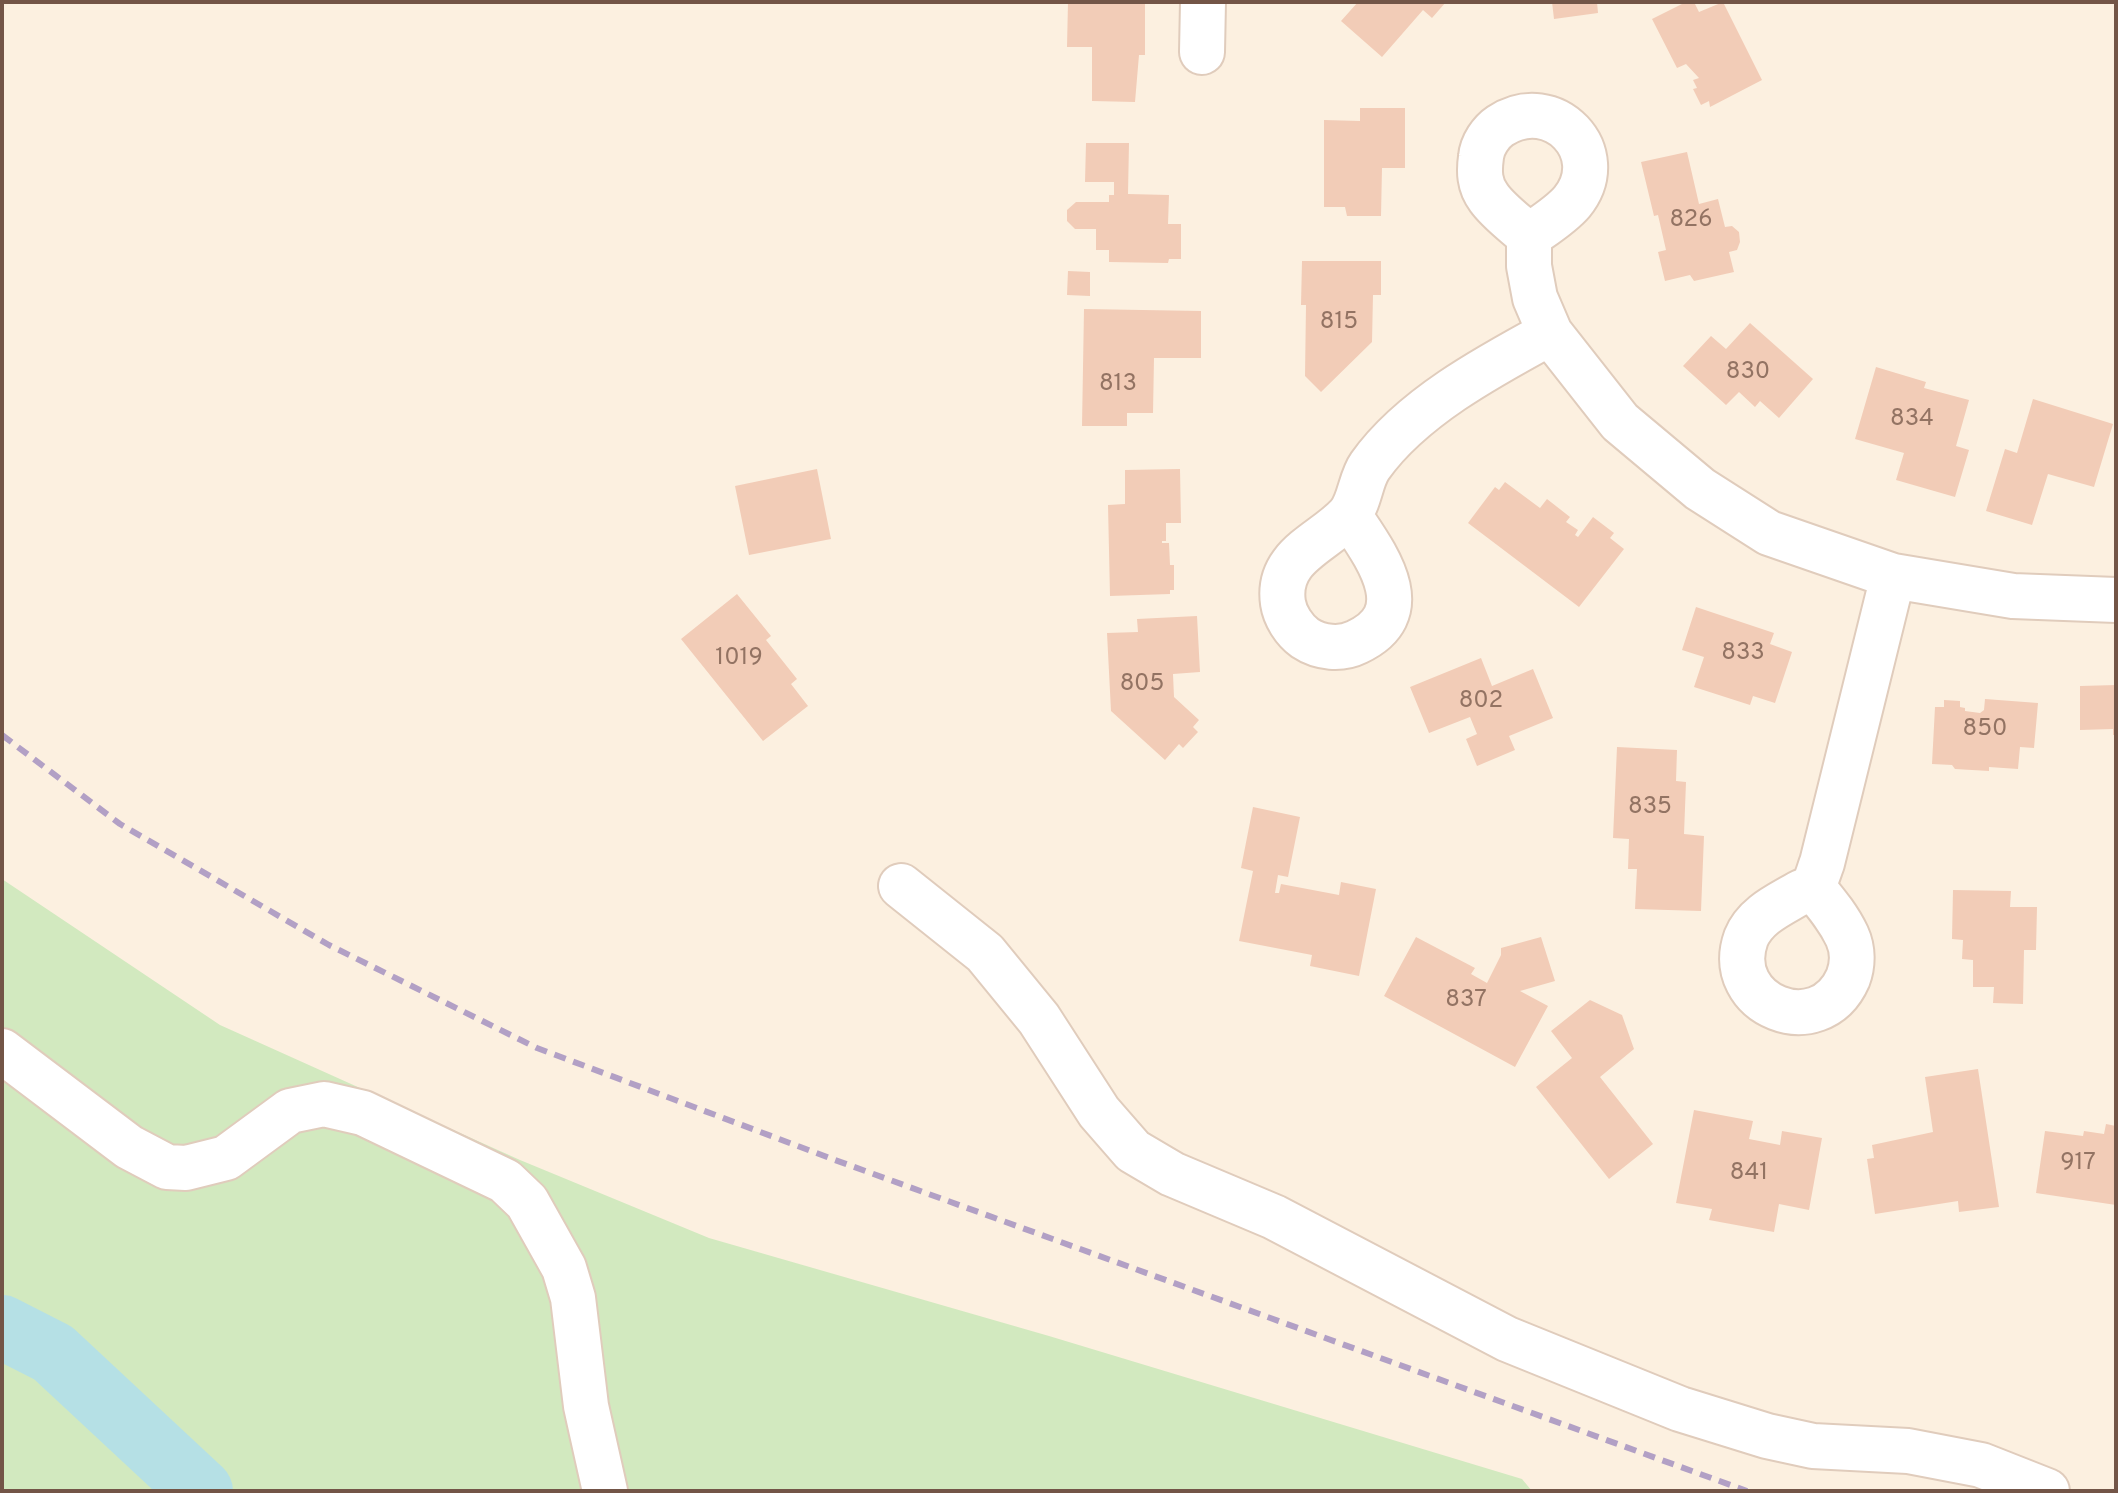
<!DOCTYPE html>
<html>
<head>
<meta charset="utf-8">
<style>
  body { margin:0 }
  #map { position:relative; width:2118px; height:1493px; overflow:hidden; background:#fcf0e0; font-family:Overpass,sans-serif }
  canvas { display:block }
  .frame { position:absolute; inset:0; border:4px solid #735547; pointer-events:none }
</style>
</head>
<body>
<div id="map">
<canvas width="2118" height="1493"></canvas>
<div class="frame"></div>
</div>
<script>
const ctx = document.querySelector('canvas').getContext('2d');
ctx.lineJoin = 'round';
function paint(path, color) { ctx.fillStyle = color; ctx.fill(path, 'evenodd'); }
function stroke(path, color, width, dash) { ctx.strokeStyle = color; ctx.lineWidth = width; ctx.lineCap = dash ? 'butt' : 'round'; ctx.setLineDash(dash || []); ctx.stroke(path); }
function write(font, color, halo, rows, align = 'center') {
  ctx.font = font + ' Overpass,sans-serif'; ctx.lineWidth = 6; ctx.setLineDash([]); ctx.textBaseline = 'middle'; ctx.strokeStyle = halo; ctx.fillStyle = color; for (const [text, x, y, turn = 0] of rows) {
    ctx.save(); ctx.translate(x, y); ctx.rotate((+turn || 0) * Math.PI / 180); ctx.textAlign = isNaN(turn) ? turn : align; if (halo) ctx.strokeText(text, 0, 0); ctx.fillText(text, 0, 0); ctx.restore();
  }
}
const green = new Path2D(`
  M2 879 220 1025 520 1160 709 1238 1049 1336 1522 1479 1532 1491H2Z`);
const river = new Path2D(`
  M2 1327 53 1353 201 1491`);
const building = new Path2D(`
  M1068 2H1145V55H1139L1135 102 1092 101V47H1067Z
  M1358 2H1446L1432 18 1423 10 1382 57 1341 21Z
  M1552 2H1597L1598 13 1554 19Z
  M1686 2H1694L1699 12 1723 2 1762 80 1710 107 1709 101 1701 105 1693 89 1697 88 1693 80 1699 78 1686 64 1677 68 1652 19Z
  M1360 108H1405V168H1382L1381 216H1347L1345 207H1324V120L1360 121Z
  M1086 143H1129L1128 194 1169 195 1168 224H1181V259H1169L1168 263 1109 262V250H1096V229H1075L1067 221V210L1076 202H1109V195H1114V182H1085Z
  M1687 152 1699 204 1718 199 1725 227 1732 226 1739 232 1740 242 1737 250 1729 252 1734 272 1694 281 1690 275 1665 281 1658 252 1666 250 1658 215 1654 216 1641 162Z
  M1302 261H1381V295H1373L1372 342 1321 392 1305 376 1306 305H1301Z
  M1068 271 1090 272V296L1067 295Z
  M1084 309 1201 311V358H1154L1153 413H1127V426H1082Z
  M1750 323 1813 379 1779 418 1760 401 1755 407 1739 392 1726 405 1683 366 1711 336 1726 349Z
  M1876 367 1926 382 1924 388 1969 400 1956 446 1969 450 1955 497 1896 480 1904 453 1855 439Z
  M2033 399 2113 424 2094 487 2048 474 2032 525 1986 511 2005 449 2017 453Z
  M817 469 831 539 749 555 735 486Z
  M1180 469 1181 523H1166V541H1162V543H1169L1170 565H1174V590H1170V594L1110 596 1108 505 1125 504V470Z
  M1505 482 1540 508 1547 499 1570 517 1566 522 1578 530 1575 535 1578 537 1593 517 1614 533 1610 538 1624 549 1579 607 1468 523 1495 487 1499 490Z
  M737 594 771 636 766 640 797 679 791 684 808 706 763 741 681 639Z
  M1696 607 1774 633 1770 644 1792 652 1775 703 1753 696 1750 705 1694 687 1704 657 1682 650Z
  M1197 616 1200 672 1173 674 1174 697 1199 720 1193 727 1198 732 1183 748 1179 744 1165 760 1111 711 1107 633 1138 632 1137 619Z
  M1481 658 1492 686 1533 669 1553 718 1509 736 1515 750 1477 766 1466 739 1477 734 1470 717 1429 733 1410 687Z
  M2116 685V735H2113V729L2080 730V686Z
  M1985 699 2038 703 2034 748 2020 747 2018 769 1989 767V771L1955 769 1952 765 1932 764 1935 707H1944V700L1960 701V707L1965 708V711L1980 713 1984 710Z
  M1617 747 1677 750 1676 781 1686 782 1684 834 1704 836 1701 911 1635 909 1637 869H1628L1629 839 1613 838Z
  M1253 807 1300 817 1288 877 1278 875 1275 893H1279L1281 884 1339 895 1341 882 1376 889 1359 976 1310 966 1312 955 1239 941 1253 871 1241 868Z
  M1953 890 2011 891 2010 907H2037L2036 950H2024L2023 1004 1993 1003 1994 987H1973V960L1962 959 1963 940 1952 939Z
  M1416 937 1475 968 1471 974 1487 983 1501 955V948L1541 937 1555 981 1520 991 1548 1006 1515 1067 1384 996Z
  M1590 1000 1622 1015 1634 1049 1600 1077 1653 1144 1609 1179 1536 1087 1572 1058 1551 1031Z
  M1978 1069 1999 1207 1959 1212 1958 1201 1875 1214 1867 1159 1874 1158 1872 1145 1933 1132 1925 1077Z
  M1694 1110 1753 1121 1749 1139 1780 1145 1782 1131 1822 1138 1809 1210 1779 1204 1774 1232 1709 1220 1712 1209 1676 1203Z
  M2106 1124 2116 1126V1205L2036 1193 2045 1131 2083 1136 2084 1131 2104 1134Z`);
const minor = new Path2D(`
  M1202 52 1203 2
  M1529 236C1543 226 1561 215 1572 202 1612 153 1553 91 1500 126 1491 132 1482 145 1481 157 1479 171 1479 185 1489 198 1499 212 1516 224 1529 236V266L1535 298 1550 333 1620 422 1700 489 1769 533 1893 576 2013 596 2116 600
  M1349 515C1374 553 1421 612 1357 642 1341 650 1320 648 1305 638 1294 630 1285 616 1283 603 1276 556 1322 544 1348 516 1360 503 1360 480 1370 466 1411 408 1489 366 1550 333
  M901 886 985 953 1039 1019 1099 1112 1133 1151 1172 1174 1274 1217 1507 1339 1680 1409 1767 1436 1813 1446 1908 1451 1981 1465 2047 1491
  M1812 886C1825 902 1838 917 1847 936 1853 949 1853 965 1848 978 1819 1044 1722 1005 1746 938 1755 916 1777 906 1796 895 1801 892 1809 889 1812 886 1817 881 1819 870 1822 863L1893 576
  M2 1051 129 1147 167 1167 186 1168 226 1158 290 1111 324 1104 363 1113 505 1181 527 1202 564 1268 573 1298 586 1406 605 1491`);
const rail = new Path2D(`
  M2 735 120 824 329 945 537 1048 835 1160 1747 1491`);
const numberNames = [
  ["826",1691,221],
  ["815",1339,323],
  ["830",1748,373],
  ["813",1118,385],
  ["834",1912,420],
  ["833",1743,654],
  ["1019",739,659],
  ["805",1142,685],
  ["802",1481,702],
  ["850",1985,730],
  ["835",1650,808],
  ["837",1466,1001],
  ["917",2078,1164],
  ["841",1749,1174]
];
paint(green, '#d2e9bf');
stroke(river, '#b5e0e5', 64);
paint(building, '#f2ccb7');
stroke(minor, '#e0ccbc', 48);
stroke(minor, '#fff', 44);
stroke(rail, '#b2a0c5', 6, [12, 8]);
write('24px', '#937363', null, numberNames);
</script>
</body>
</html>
